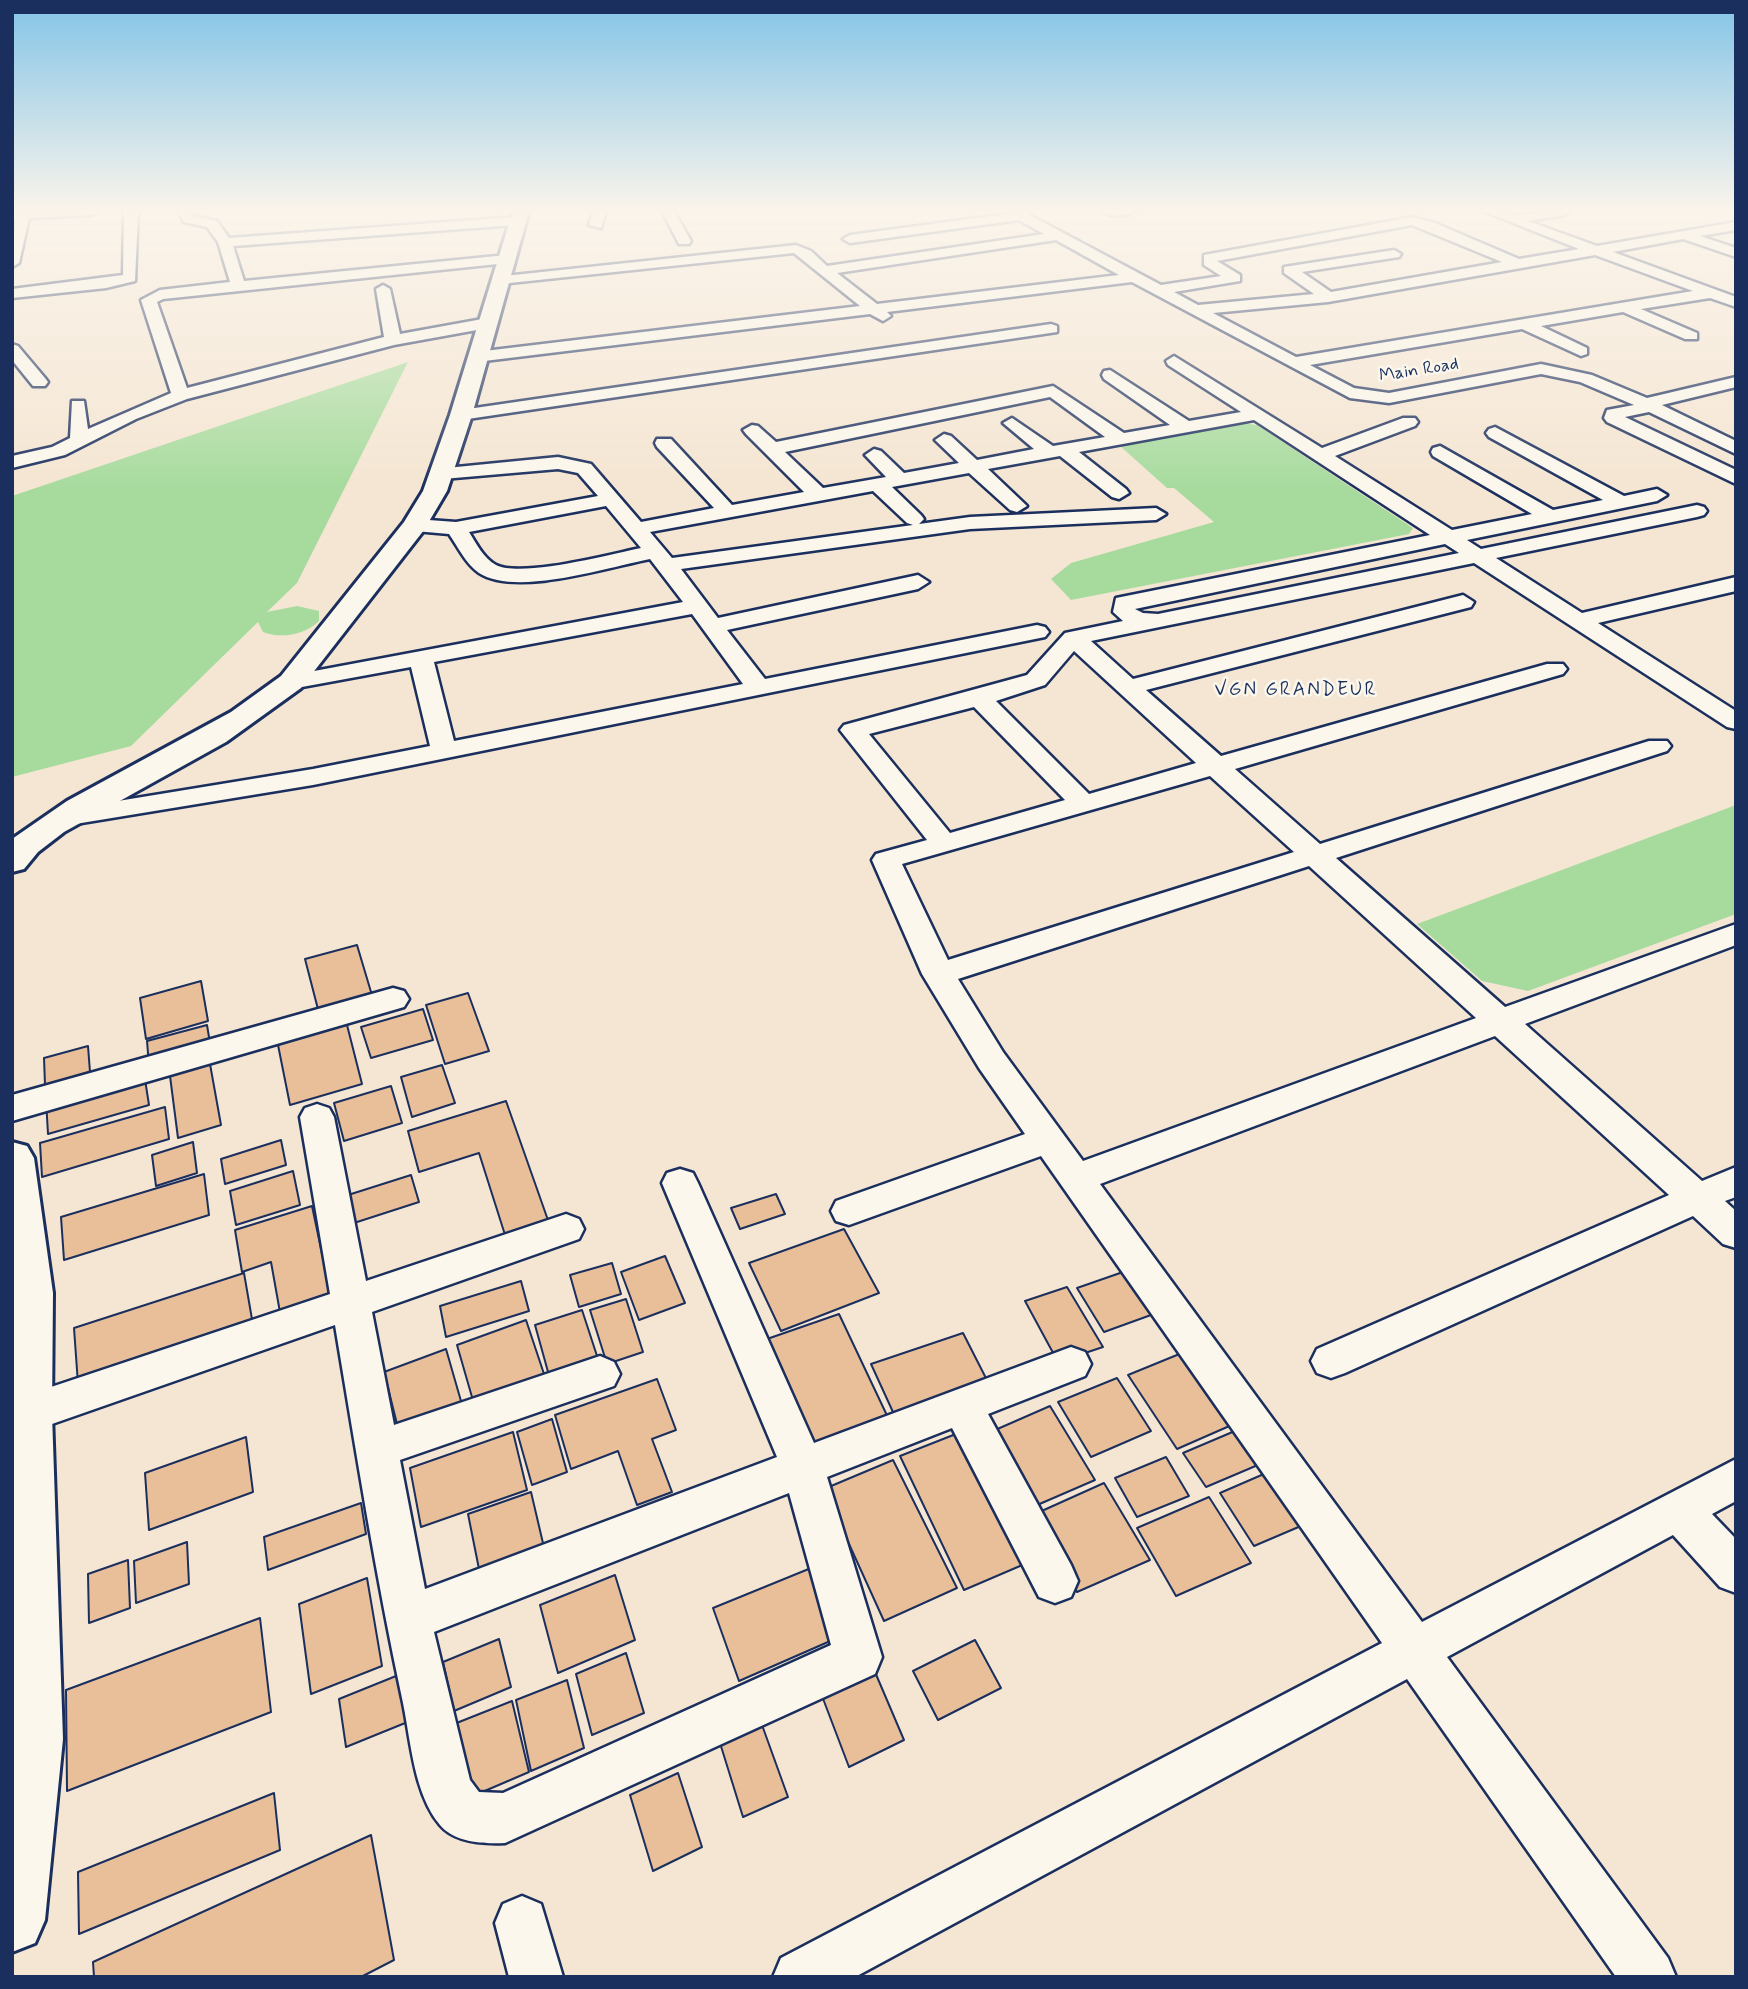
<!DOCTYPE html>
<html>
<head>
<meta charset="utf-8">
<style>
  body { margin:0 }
  #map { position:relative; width:1748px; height:1989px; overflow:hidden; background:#f5e6d3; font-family:Mynerve,sans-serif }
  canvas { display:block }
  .frame { position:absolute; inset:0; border:14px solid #1b2f5e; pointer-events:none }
</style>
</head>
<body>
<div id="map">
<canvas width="1748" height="1989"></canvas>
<div class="frame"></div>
</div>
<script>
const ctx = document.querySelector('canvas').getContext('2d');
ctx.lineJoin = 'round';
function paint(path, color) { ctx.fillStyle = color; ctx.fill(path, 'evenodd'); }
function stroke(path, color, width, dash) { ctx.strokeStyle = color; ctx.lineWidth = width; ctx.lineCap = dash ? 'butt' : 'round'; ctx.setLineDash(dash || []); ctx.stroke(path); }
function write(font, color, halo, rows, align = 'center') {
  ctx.font = font + ' Mynerve,sans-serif'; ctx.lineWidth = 5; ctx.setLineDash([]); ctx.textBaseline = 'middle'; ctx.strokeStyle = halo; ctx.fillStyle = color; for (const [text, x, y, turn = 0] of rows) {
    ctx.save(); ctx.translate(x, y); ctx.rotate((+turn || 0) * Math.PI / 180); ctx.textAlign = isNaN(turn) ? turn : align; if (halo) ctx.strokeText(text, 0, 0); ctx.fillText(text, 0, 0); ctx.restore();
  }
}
const green = new Path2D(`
  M408 362 297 583 267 612 297 606 319 611V621C305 635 281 639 263 632L258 622 131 746 12 777V496Z
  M1242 423 1257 425 1413 528 1409 534 1071 600 1051 579 1071 563 1214 522 1174 488H1167L1120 446Z
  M1736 805V914L1528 991 1482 981 1417 924Z`);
const building = new Path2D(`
  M357 945 374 1002 320 1017 305 959Z
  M201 981 208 1021 146 1039 140 998Z
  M468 993 489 1051 445 1064 426 1005Z
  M423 1009 433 1040 371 1058 361 1027Z
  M346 1021 362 1084 290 1105 277 1040Z
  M207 1025 211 1049 149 1065 147 1041Z
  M88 1046 90 1072 45 1085 44 1058Z
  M210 1064 221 1125 178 1138 170 1076Z
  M442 1065 455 1103 412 1117 401 1077Z
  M144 1073 149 1105 48 1134 46 1100Z
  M391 1086 402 1123 344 1141 334 1103Z
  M506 1101 549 1223 506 1238 479 1153 419 1172 408 1131Z
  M165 1107 169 1139 42 1177 40 1143Z
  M281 1140 286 1165 225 1184 221 1159Z
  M193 1142 197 1173 156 1186 152 1155Z
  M293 1171 300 1205 236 1225 230 1191Z
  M204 1174 209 1215 64 1260 61 1217Z
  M411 1175 419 1202 354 1223 348 1195Z
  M776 1194 785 1214 740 1229 731 1208Z
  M312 1206 332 1301 281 1318 271 1262 242 1272 235 1230Z
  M844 1229 879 1293 781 1331 749 1263Z
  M665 1256 685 1303 639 1320 621 1272Z
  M612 1263 621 1294 579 1307 570 1275Z
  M1123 1272 1151 1315 1104 1332 1077 1288Z
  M244 1273 253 1325 78 1384 74 1328Z
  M521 1281 529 1311 446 1337 440 1306Z
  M1067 1287 1103 1347 1058 1362 1025 1301Z
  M626 1299 643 1352 607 1364 590 1310Z
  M582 1310 599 1362 550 1379 535 1325Z
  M839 1314 892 1426 816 1454 767 1339Z
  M526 1320 545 1377 474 1404 457 1345Z
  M963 1333 992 1390 898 1423 871 1364Z
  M1199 1346 1250 1417 1177 1449 1128 1375Z
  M446 1349 463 1408 399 1432 384 1372Z
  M1117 1378 1151 1431 1091 1457 1058 1402Z
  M657 1379 676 1430 652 1439 672 1492 637 1505 618 1451 571 1469 555 1415Z
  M1050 1406 1095 1480 1028 1509 986 1434Z
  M552 1419 567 1472 532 1485 517 1432Z
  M1249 1425 1272 1459 1206 1487 1183 1453Z
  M966 1430 1034 1560 964 1590 900 1456Z
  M513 1432 527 1490 421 1527 410 1468Z
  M246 1437 253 1492 149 1530 145 1473Z
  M1166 1457 1189 1496 1137 1517 1115 1478Z
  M893 1460 957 1588 884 1621 824 1489Z
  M1287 1464 1322 1517 1254 1546 1220 1493Z
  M1104 1483 1150 1560 1077 1592 1035 1514Z
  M531 1492 546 1556 481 1579 468 1514Z
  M1209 1497 1251 1563 1176 1596 1137 1528Z
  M361 1503 366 1534 268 1570 264 1537Z
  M187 1542 189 1584 136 1603 134 1561Z
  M128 1560 130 1608 89 1623 88 1574Z
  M816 1566 844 1635 739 1681 713 1608Z
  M615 1575 635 1640 558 1673 540 1605Z
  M367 1578 382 1666 311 1694 299 1604Z
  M260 1618 271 1712 67 1791 66 1690Z
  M499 1639 511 1687 454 1711 443 1662Z
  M975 1640 1001 1688 938 1720 913 1671Z
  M626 1653 644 1713 592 1735 576 1674Z
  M406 1672 415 1719 346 1747 339 1699Z
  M875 1672 904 1740 849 1767 822 1696Z
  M567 1680 584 1748 531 1771 516 1700Z
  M512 1701 529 1772 459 1802 444 1728Z
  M762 1725 788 1797 743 1817 720 1743Z
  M678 1773 702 1847 653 1871 630 1795Z
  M274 1793 280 1850 79 1934 78 1872Z
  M371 1835 394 1960 361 1977H94L93 1962Z`);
const street = new Path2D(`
  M12 211H99L92 215 29 218 19 263 12 267 15 219H12Z
  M124 211H138L135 281 106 288 12 298V289L123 275Z
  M178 211H190L194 216 217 221 229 238 515 217 522 221 515 225 233 246 244 281 507 255 514 259 507 263 163 299 157 302 187 388 384 337 376 289 383 285 390 289 400 334 488 318 496 323 488 328 394 345 187 399 136 419 65 455 12 468V456L52 447 70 438 72 401H84L88 429 171 393 141 300 160 290 230 282 218 242 207 227 184 222Z
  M593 211H606L601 228 589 225Z
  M662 211H674L691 241 689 244H679Z
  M1006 211H1022L1161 285 1221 276 1204 265V255L1412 217 1435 223 1519 259 1579 249 1483 211H1501L1513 215 1571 211 1565 215 1528 221 1597 246 1736 222V230L1700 236 1736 248V257L1683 239 1613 252 1736 297V307L1710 298 1641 309 1697 333V339H1685L1623 312 1541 326 1587 348V354L1581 356 1522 329 1310 365 1354 388 1389 393 1541 364 1592 375 1647 398 1736 377V387L1662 405 1736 441V454L1649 412 1625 417 1736 470V484L1607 422 1604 418 1607 410 1634 405 1580 382 1541 374 1389 403 1350 398 1132 282 887 312 891 316 883 321 870 314 476 362 468 357 476 352 860 306 794 253 500 284 493 280 495 277 796 245 811 251 827 266 1044 234 1019 220 850 243 843 239 850 235 1007 214ZM1412 225 1502 262 1331 292 1302 272 1399 257 1401 254 1394 250 1284 267V273L1314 294 1198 305 1174 292 1240 281V275L1217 261ZM1056 240 1119 275 877 304 837 273ZM1595 255 1693 291 1296 357 1213 313 1328 302Z
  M1101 211H1135C1127 217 1109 217 1101 211Z
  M1051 324 1057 326V332L461 420 452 415 461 410Z
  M12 344 18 346 45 378 48 382 45 386H33L12 360Z
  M1174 356 1322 448 1403 418H1415L1418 422 1415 426 1335 456 1452 530 1532 514 1433 456 1431 452 1433 448 1440 446 1553 510 1603 500 1489 437 1486 433 1489 429 1495 427 1624 496 1657 489 1667 495 1657 501 1467 540 1481 549 1697 505 1704 507 1707 511 1704 515 1697 517 1496 558 1582 613 1736 577V591L1598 623 1736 711V729L1727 727 1474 563 1091 641 1133 679 1463 595 1474 602 1471 607 1146 690 1221 756 1547 664H1563L1567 669 1563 674 1235 769 1320 844 1649 741H1667L1671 746 1667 751 1336 858 1505 1007 1736 924V945L1525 1024 1702 1181 1736 1167V1197L1725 1201 1736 1211V1248L1723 1244 1693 1216 1345 1373 1331 1378 1317 1373 1311 1361 1317 1349 1669 1195 1495 1036 1100 1184 1422 1622 1736 1459V1501L1712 1514 1736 1539V1593L1720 1587 1673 1535 1447 1657 1668 1958 1676 1977H1616L1407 1679 855 1977H773L781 1958 1382 1643 1041 1156 849 1225 836 1221 831 1211 836 1201 1025 1134 979 1068 922 974 872 860 876 854 927 840 840 730 844 725 1027 675 1065 633 1123 621 1113 612 1116 598 1430 535 1254 420 1079 452 1126 489 1129 493 1119 499 1112 497 1060 456 988 469 1027 506 1017 512 1010 510 969 473 892 487 921 515 924 519 919 524 970 517 1156 508 1166 514 1156 520 970 529 681 569 718 618 918 575 929 582 918 589 727 630 765 679 1037 625 1045 627 1049 632 1045 637 313 785 63 826 53 824 49 818 53 812 63 810 313 769 430 746 411 667 291 689 282 687 279 682 282 677 683 602 650 559C609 567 516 597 479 573 466 564 458 547 449 534L415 531 405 525 415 519 456 522 598 496 578 473 558 469 443 479 436 477 433 473 436 469 558 457 591 464 641 522 714 508 657 447 655 443 657 439H671L732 505 804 492 746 434 743 430 752 425 758 426 776 442 1053 386 1124 433 1170 425 1104 379 1102 375 1104 371 1110 370 1189 421 1241 412 1168 365 1166 361ZM1050 397 1105 437 1053 446 1012 418 1003 423 1034 449 977 460 951 436 944 434 935 440 959 463 904 473 881 451 874 449 865 455 886 477 823 488 785 452ZM873 491 907 523 913 525 672 558 650 532ZM606 506 641 548C611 554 522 578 496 565 484 559 476 543 469 532ZM1445 544 1459 553 1158 614 1143 613 1135 609ZM692 614 743 684 454 741 434 662ZM1074 651 1196 763 1089 794 996 701 1045 685ZM974 707 1065 800 950 833 869 734ZM1210 776 1294 852 948 960 902 864ZM1309 866 1476 1018 1083 1161 1003 1052 958 979Z
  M393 988 404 991 409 999 404 1007 12 1121V1095Z
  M317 1104 329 1108 334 1117 366 1281 566 1214 579 1219 584 1229 579 1239 372 1312 394 1425 600 1356 614 1362 620 1374 614 1386 400 1460 425 1589 777 1457 662 1183 667 1173 680 1169 693 1173 698 1183 814 1443 1071 1347 1085 1352 1091 1364 1085 1376 988 1414 1071 1565 1078 1581 1071 1597 1055 1603 1039 1597 952 1428 827 1477 882 1657 875 1674 505 1843C484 1844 455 1843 440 1825 414 1794 411 1742 403 1703 376 1578 356 1451 335 1325L12 1438V1400L330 1294 300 1117 305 1108ZM789 1493 831 1645 503 1793 479 1792 470 1780 434 1632Z
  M522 1896 541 1904 563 1977H509L495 1923 503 1904Z`);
const secondary = new Path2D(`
  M513 211H529L472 415 447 491 424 530 301 688 226 742 64 832 38 852 24 869 12 872V839L67 801 231 712 281 676 404 522 423 491 450 415Z
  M12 1142 27 1146 34 1158 53 1293 52 1414 63 1739 45 1920 35 1943 12 1952Z`);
const farStreetnames = [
  ["Main Road",1419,371,-9]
];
const farNeighbourhoodnames = [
  ["VGN GRANDEUR",1296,691]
];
paint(green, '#a7db9e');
paint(building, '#e8bf98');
stroke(building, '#1b2f5e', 2);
stroke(street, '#1b2f5e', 5);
stroke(secondary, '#1b2f5e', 6);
paint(street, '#fbf7ec');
paint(secondary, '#fbf7ec');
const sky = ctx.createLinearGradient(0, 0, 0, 489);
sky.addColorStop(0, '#83c4e7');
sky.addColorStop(0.43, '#faf4eb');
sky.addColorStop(1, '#faf4eb00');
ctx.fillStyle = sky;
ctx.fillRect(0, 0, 1748, 489);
write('18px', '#1b2f5e', '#fbf7ec', farStreetnames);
ctx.letterSpacing = '2px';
write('19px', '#1b2f5e', '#fbf7ec', farNeighbourhoodnames);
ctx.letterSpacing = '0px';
</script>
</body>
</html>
